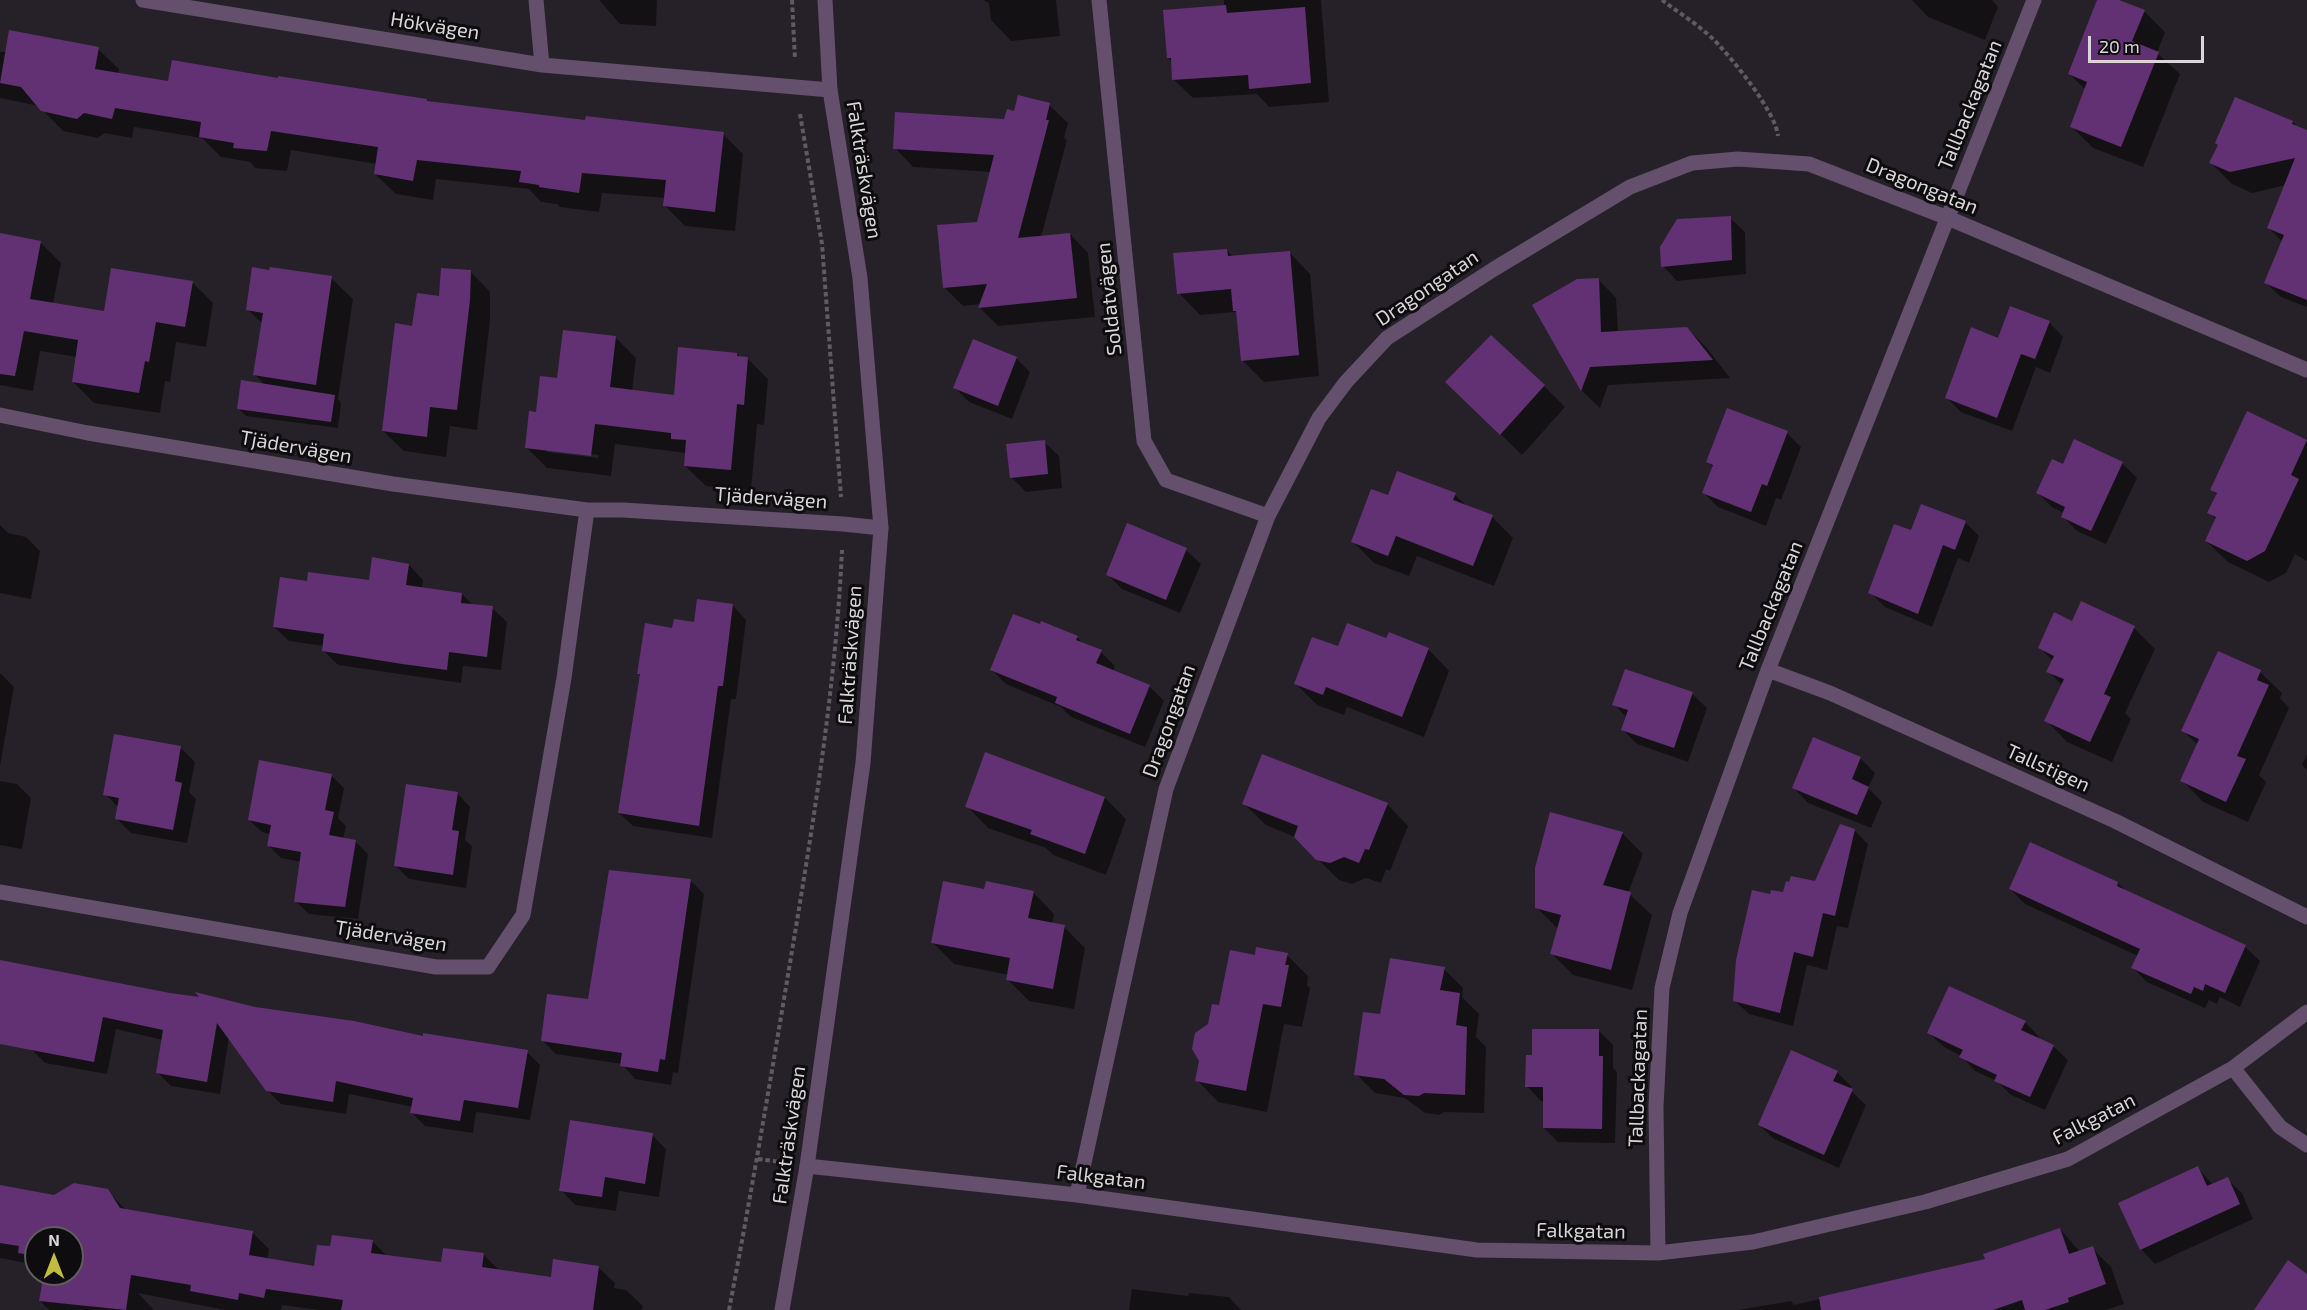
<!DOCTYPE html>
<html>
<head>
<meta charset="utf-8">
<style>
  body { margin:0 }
  #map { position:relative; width:2307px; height:1310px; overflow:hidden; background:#262128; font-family:"Exo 2",sans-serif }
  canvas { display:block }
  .north { position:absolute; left:24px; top:1226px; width:60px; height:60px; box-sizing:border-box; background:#0e0c0f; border:2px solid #5f5d60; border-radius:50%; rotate:0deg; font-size:16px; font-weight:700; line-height:24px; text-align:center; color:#d9d6da }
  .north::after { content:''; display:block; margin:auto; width:21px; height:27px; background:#c2bd3f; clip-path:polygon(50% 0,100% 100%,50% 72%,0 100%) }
  .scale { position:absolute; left:2088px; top:36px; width:116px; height:27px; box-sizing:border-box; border:3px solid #d9d6da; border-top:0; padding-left:8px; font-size:18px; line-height:21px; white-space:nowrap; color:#d9d6da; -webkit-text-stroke:4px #0e0c0f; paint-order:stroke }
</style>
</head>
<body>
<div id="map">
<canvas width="2307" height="1310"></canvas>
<div class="north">N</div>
<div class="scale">20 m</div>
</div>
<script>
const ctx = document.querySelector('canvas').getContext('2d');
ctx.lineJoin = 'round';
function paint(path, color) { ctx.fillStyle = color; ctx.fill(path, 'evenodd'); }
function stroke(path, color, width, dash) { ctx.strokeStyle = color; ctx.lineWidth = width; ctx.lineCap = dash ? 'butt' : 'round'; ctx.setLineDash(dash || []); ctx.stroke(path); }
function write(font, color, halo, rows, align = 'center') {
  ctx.font = font + ' "Exo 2",sans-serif'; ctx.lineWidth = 6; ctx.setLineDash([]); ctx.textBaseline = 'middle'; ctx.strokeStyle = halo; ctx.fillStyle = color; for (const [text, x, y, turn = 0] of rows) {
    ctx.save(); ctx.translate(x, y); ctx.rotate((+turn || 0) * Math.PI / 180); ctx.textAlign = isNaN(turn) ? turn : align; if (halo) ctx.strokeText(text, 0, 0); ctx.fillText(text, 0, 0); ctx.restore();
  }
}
const shadow = new Path2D(`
  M599 0H657L656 26 620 24Z
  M983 0H1056L1060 36 1011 41 991 20 989 3Z
  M1224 0H1321L1329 102 1269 107 1257 94 1193 98 1174 80 1172 62 1168 58 1224 7Z
  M1912 0H1992L1998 7 1985 40 1928 17Z
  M2098 0H2115L2144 11 2165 32 2157 53 2180 74 2143 167 2093 148 2071 126 2086 90 2069 74Z
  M98 49 119 69 118 74 170 83 279 80 427 100 429 102 587 122 723 134 743 154 735 231 685 226 665 206 666 198 602 193 599 212 560 207 557 204 541 202 529 189 436 179 433 200 396 194 375 174 377 164 291 150 287 171 255 168 250 162 221 157 202 138 134 127 132 138 104 133 98 138 63 131 39 106 0 98V52Z
  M1049 105 1068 123 1064 138 1067 140 1041 237 1070 234 1088 253 1095 317 998 326 979 307 981 304 963 306 944 287 978 223 992 172 913 167 895 148 1005 121 1015 113Z
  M2293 122 2298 128 2307 131V307L2281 297 2266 283 2292 252 2269 228 2286 185 2252 193 2232 184 2211 163Z
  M1730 218 1745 232 1746 274 1677 281 1663 266Z
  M0 235 40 242 61 263 53 304 106 312 192 282 213 303 206 347 176 342 170 382 165 381 160 413 94 403 73 382 77 357 40 351 33 391 0 385Z
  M1227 250 1233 257 1289 252 1310 274 1319 376 1264 382 1242 360 1238 314 1236 312 1200 315 1179 293Z
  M470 271 490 292V321L477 430 450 426 446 457 404 451 383 431 414 327 441 297Z
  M331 278 353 299 338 399 341 403 338 428 246 416 239 409 266 386 255 375 263 324 248 310Z
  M1598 279 1616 298 1618 332 1687 328 1706 347 1730 378 1608 385 1600 408 1582 391 1534 305Z
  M2049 322 2063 337 2050 373 2036 367 2012 431 1961 412 1946 397 1999 340Z
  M615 337 636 358 632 391 676 396 737 354 740 358H747L768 379 764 425 757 424 751 490 706 486 685 466 686 453 615 444 611 476 547 468 527 448 537 414 559 379ZM547 449 599 455 598 458 547 452Z
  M1016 358 1030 372 1012 419 969 402 955 388Z
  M1544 386 1565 407 1522 455 1469 404Z
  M2248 413 2307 441V561L2295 554 2286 573 2269 582 2228 562 2206 541 2216 520 2209 512 2217 495 2212 489Z
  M1787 433 1801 447 1781 500 1776 498 1766 526 1718 507 1704 493 1713 468 1708 462Z
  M2075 441 2123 464 2137 478 2106 544 2077 531 2062 516 2064 513 2052 507 2038 493 2063 466Z
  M1044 442 1059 456 1062 488 1026 492 1011 477Z
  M1455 495 1468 507 1492 517 1513 538 1494 586 1417 556 1409 576 1374 563 1352 541 1388 497Z
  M1965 522 1979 536 1969 563 1958 558 1932 627 1885 607 1870 592 1912 532Z
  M0 525 8 533 26 537 40 551 31 599 0 593Z
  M1128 525 1186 550 1201 564 1180 613 1122 589 1107 574Z
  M409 565 423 580 422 589 462 594 473 605 492 608 507 622 501 670 463 666 461 683 338 665 323 650 324 646 289 641 274 627 308 582H370Z
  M733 606 746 620 736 699H731L712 838 633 826 619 813 641 676 639 673 674 629 695 624Z
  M2072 623 2134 628 2155 649 2125 713 2131 719 2112 762 2067 742 2046 720 2062 685 2048 671 2053 661 2040 648Z
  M1077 637 1084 645 1101 652 1115 666 1113 672 1149 686 1164 701 1145 747 1071 717 1061 707 1006 684 992 670Z
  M1387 640 1428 649 1449 671 1424 737 1347 707 1344 715 1317 705 1296 684 1339 648Z
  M2219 653 2260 672 2282 693 2280 698 2289 708 2259 775 2266 782 2248 822 2203 802 2182 780 2198 745 2183 731Z
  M0 673 14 687 0 766Z
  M1692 694 1707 708 1688 762 1637 744 1623 730 1627 718 1614 704Z
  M180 747 195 762 189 792 196 799 187 843 131 833 117 819 119 808 105 794Z
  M2307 754V770L2302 765Z
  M1860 758 1875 773 1868 788 1882 802 1871 828 1808 803 1794 788Z
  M331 775 344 788 338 818 346 826 343 839 355 841 368 854 358 919 309 914 296 902 301 862 281 858 268 845 270 834 262 832 249 820Z
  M0 781 17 784 31 798 22 849 0 845Z
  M457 793 470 807 465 840 472 846 466 888 409 879 395 865Z
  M1105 798 1126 819 1106 875 1053 855 1046 848 988 828 967 806Z
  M1244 804H1387L1408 826 1390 871 1386 869 1381 883 1366 878 1352 884 1339 880 1295 837 1266 825Z
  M1854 830 1868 844 1848 928 1837 926 1827 970 1807 965 1793 1026 1749 1014 1735 1001 1771 896 1816 883Z
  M1622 833 1643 854 1628 893 1652 915 1632 990 1573 975 1552 954 1557 928 1536 907Z
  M690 880 704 894 678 1073 673 1072 671 1085 635 1079 622 1064 556 1054 542 1040 589 1001Z
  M2118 883 2127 892 2245 947 2260 961 2240 1007 2220 997 2217 1004 2209 1000 2205 1008 2147 982 2133 968 2138 956 2025 904 2010 889Z
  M985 890 1033 892 1054 914 1052 924 1064 927 1085 948 1074 1009 1029 1001 1008 980 1009 975 954 964 933 943Z
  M1287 955 1308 976 1307 985 1310 988 1302 1027 1284 1024 1267 1112 1218 1102 1197 1080 1209 1025 1256 957Z
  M0 961 170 995 424 1038 527 1052 540 1065 530 1120 476 1112 473 1133 425 1126 412 1113 413 1107 349 1094 346 1114 281 1104 267 1090 229 1037 220 1094 171 1086 158 1073 163 1040 116 1029 107 1074 45 1063 32 1050 0 1006Z
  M1444 969 1463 988 1462 997 1479 1014 1476 1037 1486 1047 1484 1113 1444 1112 1439 1115 1425 1113 1405 1098 1375 1093 1356 1074Z
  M2025 1022 2039 1037 2038 1039 2053 1046 2068 1060 2045 1110 2011 1095 1997 1081 1975 1071 1961 1056 1944 1047 1929 1033Z
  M1599 1031 1613 1045V1068L1617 1072 1615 1143 1558 1142 1544 1128V1101H1541L1527 1086 1533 1057Z
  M1837 1072 1851 1086 1850 1090 1866 1105 1839 1168 1774 1139 1759 1125Z
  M652 1135 666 1149 659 1197 619 1191 616 1211 575 1205 561 1190Z
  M2197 1167 2213 1185 2227 1179 2242 1193 2253 1219 2155 1264 2141 1249Z
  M0 1186 54 1196 107 1190 126 1210 253 1233 269 1249 267 1260 315 1268 332 1248 372 1241 387 1256 443 1264 483 1254 500 1271 552 1278 598 1267 615 1283 614 1288 626 1290 643 1306 642 1310H319L282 1305 281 1310H225L138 1293 154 1310H49L40 1301 45 1274H72V1238H36V1269L31 1264 0 1258Z
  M2060 1229 2080 1252 2092 1248 2111 1267 2124 1304 2106 1310H1738L1791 1301 1794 1305 1987 1260Z
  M1132 1289 1188 1296 1189 1293 1229 1297 1241 1310H1129Z`);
const building = new Path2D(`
  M2097 0H2119L2145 10 2132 41 2159 52 2121 147 2070 127 2087 82 2068 74Z
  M1226 5 1227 13 1305 7 1311 83 1249 89 1248 75 1172 80 1171 58H1167L1163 10Z
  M9 30 99 47 95 69 168 81 172 60 278 78V76L427 99V101L585 120 586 116 724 132 715 212 663 206 666 180 582 173 579 193 539 187V185L519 182 521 171 417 160 413 181 374 174 378 147 271 131 267 151 233 148 234 143 199 137 201 122 115 108 112 119 84 113 77 119 41 111 21 87 0 83Z
  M1018 95 1050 103 1046 120H1049L1018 238 1070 233 1077 298 978 308 987 284 943 288 937 225 977 222 994 155 893 149 895 112 1004 119 1007 109 1014 111Z
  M2235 97 2293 121 2292 124 2307 130V300L2264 283 2284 235 2267 228 2295 158 2230 172 2209 163 2218 145 2215 143Z
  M1731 216 1732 260 1661 267 1660 247 1677 219Z
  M0 233 41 241 30 299 104 311 111 268 193 281 185 327 156 322 149 362 145 361 139 393 72 382 78 340 24 331 15 376 0 374Z
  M1227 249 1228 256 1290 251 1299 355 1241 361 1236 311H1233L1231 289 1177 294 1173 253Z
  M252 267 269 270 270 267 332 276 316 385 253 375 263 313 246 310Z
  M441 268 471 270 470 300 457 410 430 407 427 437 382 431 395 323 412 326 417 293 439 296Z
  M1599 278 1601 332 1687 327 1713 360 1590 367 1581 391 1532 305 1577 279Z
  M2010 306 2050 321 2035 359 2021 354 1997 418 1945 398 1971 327 1998 338Z
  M563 330 616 336 610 387 674 395 678 347 737 353V356L748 357 744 405 737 404 731 470 684 466 686 440 671 439V433L595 424 591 456 525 448 529 411 536 412 540 376 557 378Z
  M1491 335 1545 385 1500 435 1445 382Z
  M973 339 1017 357 998 406 953 388Z
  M241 380 335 395 331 422 237 409Z
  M1727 408 1788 431 1767 486 1762 484 1751 512 1702 493 1713 465 1706 462Z
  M2247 411 2307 440 2291 475 2299 479 2265 551 2247 561 2205 541 2216 517 2207 513 2217 493 2210 490Z
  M2074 439 2123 462 2091 531 2061 517 2065 507 2036 493 2052 459 2063 464Z
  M1045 440 1048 474 1010 478 1006 444Z
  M1397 471 1456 493 1453 500 1493 515 1473 566 1396 536 1388 556 1351 542 1371 489 1388 495Z
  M1921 504 1966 521 1955 550 1943 545 1918 614 1868 593 1894 524 1911 530Z
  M1127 523 1187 548 1166 600 1106 575Z
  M372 557 409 564 406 585 462 593 461 603 493 606 487 657 449 652 447 670 402 664 322 651 324 634 273 627 280 577 307 581 308 572 369 580Z
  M697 599 733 604 723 686H718L699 826 618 813 640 674H637L645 623 672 628 674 619 694 622Z
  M2081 601 2135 626 2104 694 2111 697 2090 742 2044 721 2064 679 2046 672 2054 656 2038 648 2054 612 2072 621Z
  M1013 614 1040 624 1041 621 1078 636 1076 640 1102 650 1096 663 1150 685 1130 734 1055 703 1057 697 990 670Z
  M1347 623 1386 638 1389 632 1429 648 1402 717 1326 687 1323 695 1294 684 1312 637 1338 646Z
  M2218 651 2261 670 2257 680 2269 685 2237 756 2246 759 2226 802 2180 781 2199 739 2181 731Z
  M1625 669 1693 692 1674 748 1621 730 1628 710 1612 705Z
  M114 734 181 746 175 781 182 783 173 830 115 819 119 798 103 795Z
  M1813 737 1861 757 1852 779 1869 787 1857 815 1792 788Z
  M985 752 1105 797 1085 854 1030 834 1032 830 965 807Z
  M1262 754 1388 803 1369 850 1365 849 1359 863 1344 857 1330 863 1316 860 1294 837 1298 826 1242 804Z
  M259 760 332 774 325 810 334 812 329 835 356 840 345 907 294 902 301 852 267 846 271 825 248 820Z
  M406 784 458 792 452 830 459 831 453 875 394 866Z
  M1550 812 1623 832 1603 885 1631 892 1611 970 1550 954 1561 915 1535 908V868Z
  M1840 824 1855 829 1835 916 1823 913 1813 957 1794 952 1780 1013 1733 1001 1736 960 1752 890 1770 894 1771 890 1783 892 1786 881 1789 882 1791 876 1815 881Z
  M2030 842 2118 882 2117 886 2246 945 2225 993 2205 984 2203 991 2194 987 2191 994 2131 968 2140 949 2009 889Z
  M609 870 691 879 665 1060 660 1059 658 1072 620 1066 622 1053 541 1041 547 994 588 999Z
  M943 881 984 889 986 881 1034 891 1028 918 1065 925 1053 989 1006 980 1010 958 931 943Z
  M1256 947 1288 953 1285 965H1289L1281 1007 1263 1004 1246 1091 1195 1081 1199 1061 1192 1049 1195 1033 1208 1024 1212 1004 1219 1005 1230 950 1255 955Z
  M1390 958 1445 967 1440 990 1460 993 1456 1025 1467 1027 1465 1095 1424 1093 1419 1096 1404 1095 1384 1079 1354 1075 1363 1012 1380 1014Z
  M0 960 170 993 199 997 195 992 255 1007 354 1021 423 1036V1033L528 1050 518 1108 464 1100 460 1121 410 1113 413 1098 336 1081 333 1102 266 1091 217 1023 207 1082 156 1073 163 1030 103 1017 94 1062 0 1044Z
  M1949 986 2026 1021 2021 1030 2054 1045 2030 1097 1994 1081 1997 1075 1959 1057 1963 1050 1927 1033Z
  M1532 1029H1599V1056H1603L1602 1129 1543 1128V1087H1525L1526 1055H1532Z
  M1791 1050 1838 1071 1833 1081 1853 1089 1824 1155 1758 1125Z
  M570 1120 653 1133 645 1184 605 1177 602 1197 559 1191Z
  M2198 1166 2207 1186 2228 1177 2240 1204 2140 1250 2118 1203Z
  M74 1183 108 1189 120 1208 253 1231 249 1255 314 1266 317 1245 330 1246 332 1235 373 1240 371 1253 441 1262 443 1248 484 1253 482 1267 551 1277 553 1259 599 1266 593 1310H341L343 1300 266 1289 264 1298 239 1293 238 1300 190 1291 191 1285 131 1275 126 1310 39 1301 44 1274H72V1238H36V1256L18 1253 19 1246 0 1243V1185L54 1195Z
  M2060 1228 2069 1254 2093 1246 2106 1284 2068 1298 2069 1302 2045 1310H2025L2022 1300 1993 1310H1821L1819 1297 1985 1259 1983 1254Z
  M2288 1260 2307 1274V1310H2254Z`);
const path = new Path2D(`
  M792 0 795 59
  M1662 0C1679 13 1699 25 1714 40 1731 57 1776 112 1778 136
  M800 114 822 244 841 497
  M758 1159 781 1162
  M729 1310C753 1185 774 1059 795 933 816 806 836 679 842 550`);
const minor = new Path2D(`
  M143 0 542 65 830 90
  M536 0 542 65
  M1099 0 1144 441 1166 480 1268 516
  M0 415 88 433 393 484 587 510H623L843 524 881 528
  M1768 670 1830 693 2115 821 2307 917
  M0 892 436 967H488L523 915 564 678 587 510
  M2233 1068 2280 1127 2307 1145
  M807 1166 1077 1195 1477 1250 1658 1253 1753 1242 1925 1202 2068 1159 2233 1068 2307 1012
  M1077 1195 1166 789 1268 516 1319 418 1346 382 1387 338 1494 269 1630 187 1692 163 1738 159 1809 164 1948 218 2307 370
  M1658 1253 1656 1107 1662 988 1680 913 1768 670 2034 0`);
const tertiary = new Path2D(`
  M782 1310 807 1166 863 763 881 528 860 278 830 90 825 0`);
const streetNames = [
  ["Hökvägen",435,26,9],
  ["Tallbackagatan",1970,105,-68],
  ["Falkträskvägen",864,170,81],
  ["Dragongatan",1922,186,22],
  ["Dragongatan",1427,288,-34],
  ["Soldatvägen",1109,299,-96],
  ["Tjädervägen",296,447,10],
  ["Tjädervägen",771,498,4],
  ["Tallbackagatan",1771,606,-68],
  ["Falkträskvägen",850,655,-86],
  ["Dragongatan",1169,721,-70],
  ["Tallstigen",2048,768,24],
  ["Tjädervägen",391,936,9],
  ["Tallbackagatan",1638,1078,-88],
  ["Falkgatan",2094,1119,-27],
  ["Falkträskvägen",789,1135,-82],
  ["Falkgatan",1101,1177,7],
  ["Falkgatan",1581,1231,1]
];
paint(shadow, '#0007');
paint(building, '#623173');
stroke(path, '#605b61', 4, [4.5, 3]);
stroke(minor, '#644f6c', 15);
stroke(tertiary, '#644f6c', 15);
write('20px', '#d9d6da', '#0e0c0f', streetNames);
</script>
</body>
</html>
